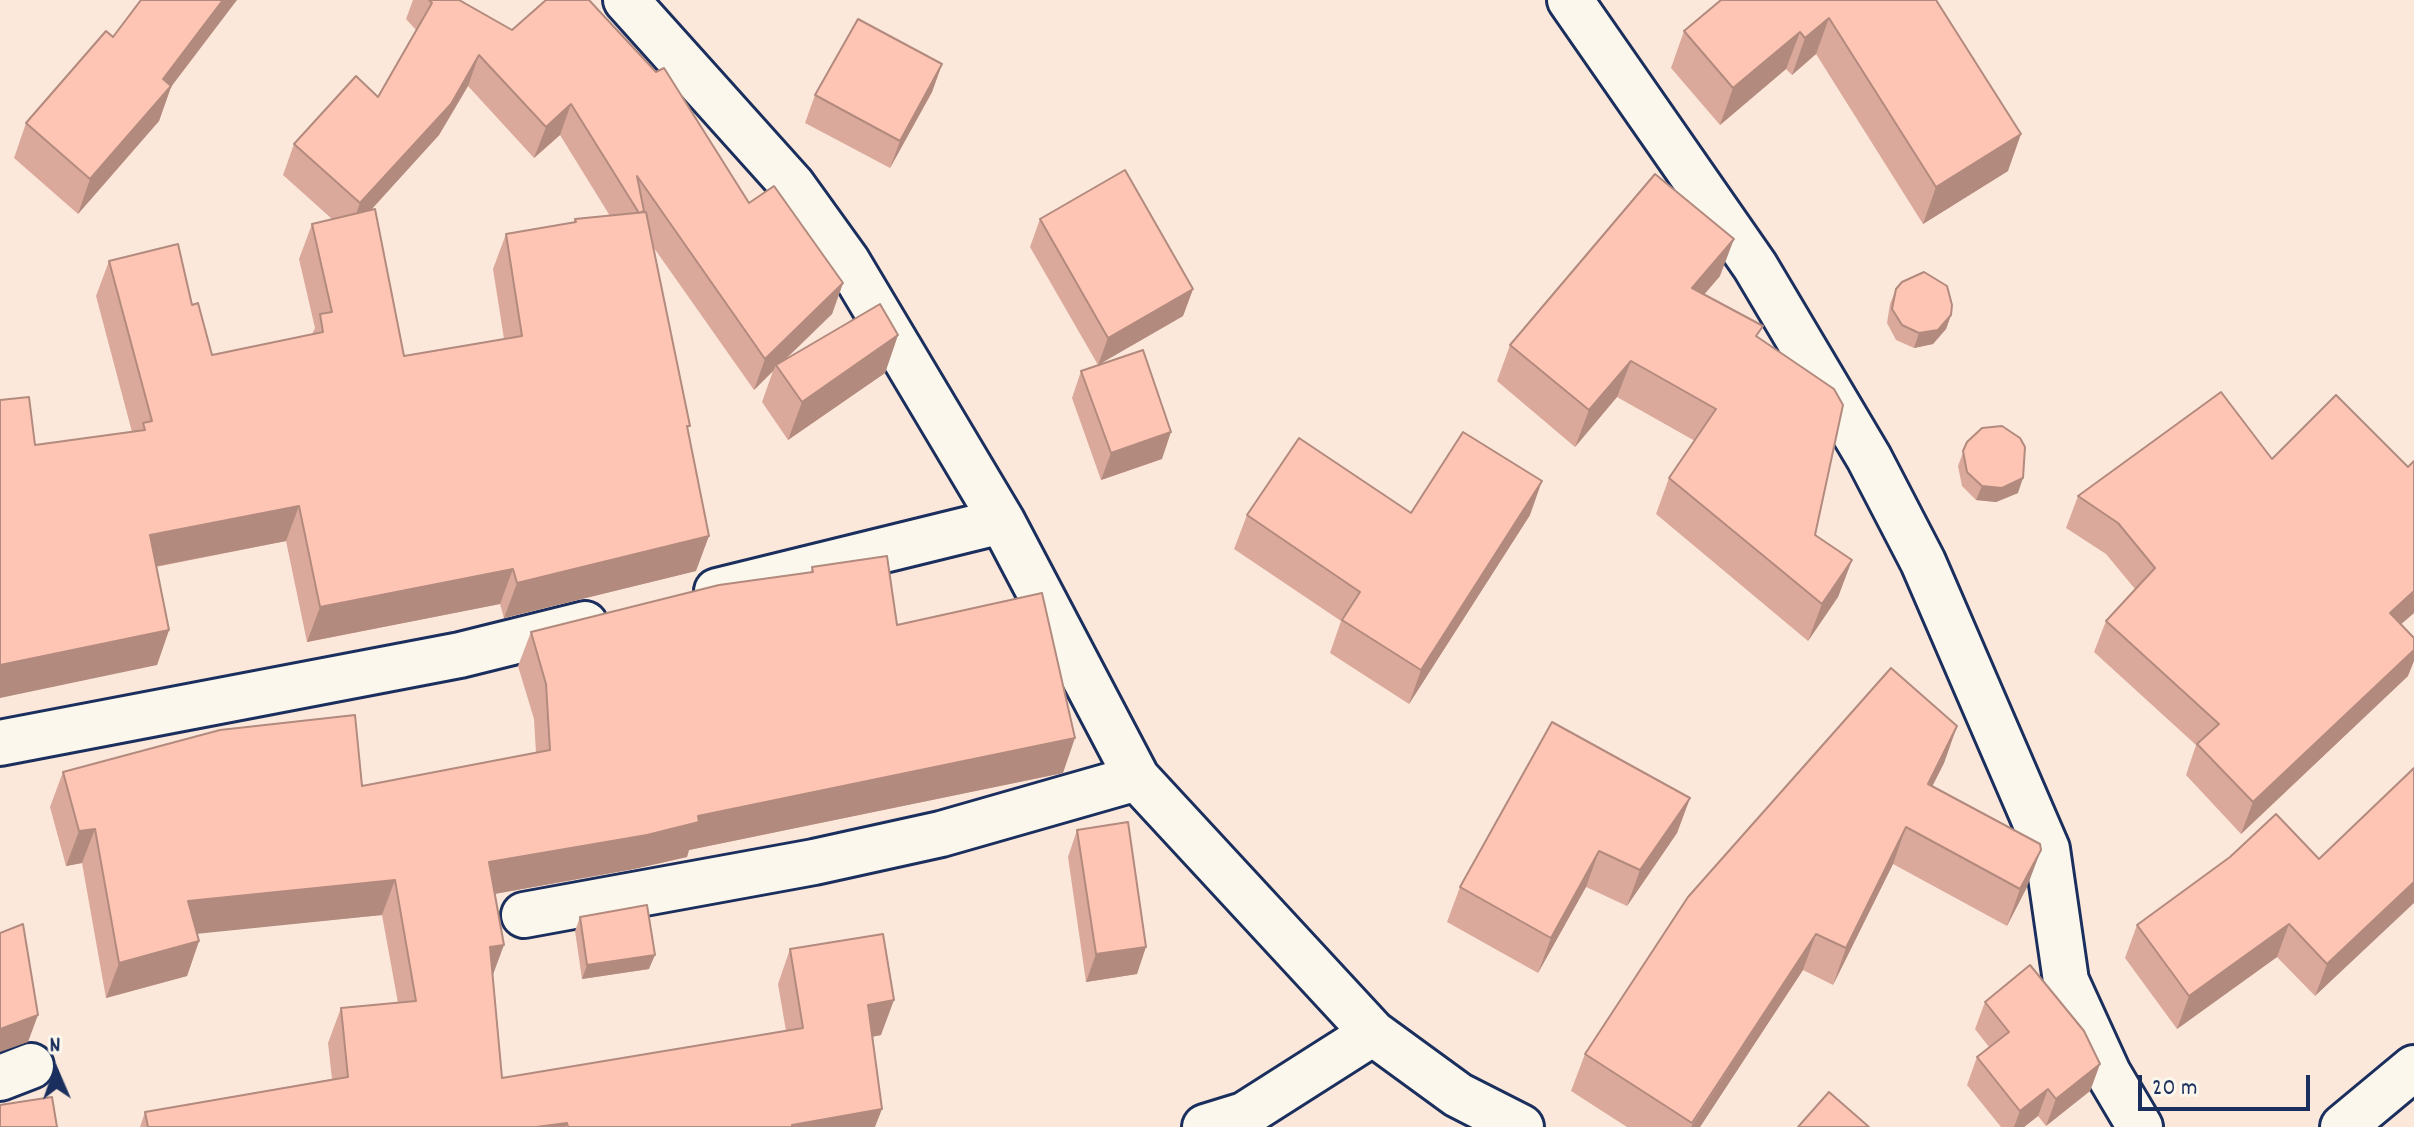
<!DOCTYPE html>
<html>
<head>
<meta charset="utf-8">
<style>
  body { margin:0 }
  #map { position:relative; width:2414px; height:1127px; overflow:hidden; background:#fce8db; font-family:Dekko,sans-serif }
  canvas { display:block }
  .north { position:absolute; left:16px; top:1031px; width:80px; height:80px; -webkit-text-stroke:6px #fbf7ec; paint-order:stroke; rotate:358deg; font-size:22px; font-weight:700; line-height:32px; text-align:center; color:#1b2f5e }
  .north::after { content:''; display:block; margin:auto; width:28px; height:36px; background:#1b2f5e; clip-path:polygon(50% 0,100% 100%,50% 72%,0 100%) }
  .scale { position:absolute; left:2138px; top:1075px; width:172px; height:36px; box-sizing:border-box; border:4px solid #1b2f5e; border-top:0; padding-left:10px; font-size:24px; line-height:28px; white-space:nowrap; color:#1b2f5e; -webkit-text-stroke:6px #fbf7ec; paint-order:stroke }
</style>
</head>
<body>
<div id="map">
<canvas width="2414" height="1127"></canvas>
<div class="north">N</div>
<div class="scale">20 m</div>
</div>
<script>
const ctx = document.querySelector('canvas').getContext('2d');
ctx.lineJoin = 'round';
function stroke(path, color, width, dash) { ctx.strokeStyle = color; ctx.lineWidth = width; ctx.lineCap = dash ? 'butt' : 'round'; ctx.setLineDash(dash || []); ctx.stroke(path); }
function paint(path, color) { ctx.fillStyle = color; ctx.fill(path, 'evenodd'); }
const minor = new Path2D(`
  M626 0 793 186 847 261 1002 521 1137 778 1373 1033 1458 1095 1521 1127
  M1570 0 1755 266 1869 458 1923 562 2047 849 2066 981 2108 1073 2140 1127
  M717 591 1002 521
  M0 743 460 655 585 624
  M524 915 814 862 941 834 1137 778
  M0 1078 31 1066
  M1205 1127 1244 1115 1373 1033`);
const tertiary = new Path2D(`
  M2343 1127 2414 1068`);
const wall = new Path2D(`
  M413 0H459L749 203 843 283 832 314 786 359 898 335 885 373 788 440 762 402 773 371 754 390 654 248 688 431 696 571 504 618 500 604 307 642 286 541 156 567 169 630 157 665 35 445 132 432 96 296 109 261 192 305 212 355 312 334 315 328 299 259 312 224 332 219 283 175 294 144 378 97 416 30 406 19ZM468 86 534 158 560 135 610 216 575 219 574 222 506 234 493 269 504 339 404 356 371 210 439 135Z
  M1936 0 2008 171 1923 224 1816 54 1792 75 1786 69 1720 125 1671 68 1684 31Z
  M113 37 171 87 159 121 78 214 14 158 26 123Z
  M942 64 932 92 890 168 805 123 815 95Z
  M1040 219 1193 289 1183 316 1098 365 1030 247Z
  M1720 276 1704 294 1759 338 1815 535 1852 560 1838 597 1808 641 1656 514 1669 478 1695 441 1617 397 1575 447 1497 381 1510 345Z
  M1896 289 1951 315 1946 329 1933 344 1914 348 1896 340 1887 323 1890 304Z
  M1081 371 1162 459 1101 480 1072 398Z
  M1967 442 2018 493 1996 502 1976 500 1962 486 1958 466Z
  M2272 459 2408 467 2414 461V613L2401 624 2408 676 2241 834 2186 775 2196 745 2094 652 2106 621 2135 589 2106 554 2066 528 2078 496Z
  M1411 513 1530 515 1409 704 1330 653 1341 621 1234 549 1247 515Z
  M812 567 897 625 1063 773 689 850 687 857 634 869 495 894 492 976 502 1078 786 1031 778 984 790 949 881 1035 872 1037 875 1127H140L145 1112 332 1079 328 1043 341 1008 398 1003 382 915 197 933 199 941 187 976 106 998 82 863 66 866 50 807 63 772 362 786 536 753 534 719 518 666 531 632 811 572Z
  M1957 726 1944 763 1932 786 2027 887 2007 926 1893 864 1833 985 1803 970 1700 1127H1627L1571 1091 1585 1054Z
  M2414 768 2315 996 2277 957 2177 1029 2125 958 2137 925 2319 859Z
  M1690 798 1677 833 1627 906 1586 887 1538 973 1447 922 1460 887Z
  M1077 830 1137 974 1086 982 1068 857Z
  M580 917 649 969 582 979 575 931Z
  M1985 1002 2100 1064 2090 1091 2046 1126 2038 1116 2024 1127H2001L1967 1085 1977 1057 1989 1047 1975 1029Z`);
const shadedWall = new Path2D(`
  M223 0H237L171 87 159 121 78 214 90 179 163 79Z
  M1829 18 1816 54 1792 75 1805 38Z
  M1800 32 1786 69 1720 125 1733 88Z
  M479 55 468 86 439 135 349 234 360 203Z
  M942 64 932 92 890 168 900 141Z
  M571 104 560 135 534 158 546 127Z
  M2021 134 2008 171 1923 224 1936 187Z
  M1734 239 1720 276 1679 324 1692 288Z
  M843 283 832 314 777 367 776 365 773 371 754 390 765 359Z
  M1193 289 1183 316 1098 365 1108 338Z
  M1951 315 1946 329 1933 344 1914 348 1919 333Z
  M898 335 885 373 788 440 802 402Z
  M1631 361 1617 397 1575 447 1589 410Z
  M1171 432 1162 459 1101 480 1111 453Z
  M2023 478 2018 493 1996 502 1976 500 1982 486Z
  M1542 481 1530 515 1409 704 1421 670Z
  M299 506 286 541 137 570 150 535Z
  M709 536 696 571 504 618 517 583Z
  M1852 560 1838 597 1808 641 1822 604Z
  M513 569 500 604 307 642 320 607Z
  M2414 591V613L2378 644 2390 613Z
  M169 630 157 665 0 698V665Z
  M2414 650V661L2408 676 2241 834 2253 802Z
  M1957 726 1944 763 1915 821 1928 784Z
  M1075 738 1063 773 689 850 687 857 634 869 477 897 489 862 698 816Z
  M1690 798 1677 833 1627 906 1640 870Z
  M1906 827 1893 864 1833 985 1846 948Z
  M95 829 82 863 66 866 79 831Z
  M2041 850 2027 887 2007 926 2020 889Z
  M1599 851 1586 887 1538 973 1551 938Z
  M395 880 382 915 176 936 188 901Z
  M2414 882V903L2315 996 2327 964Z
  M2289 924 2277 957 2177 1029 2189 996Z
  M1816 934 1803 970 1700 1127H1691Z
  M199 941 187 976 106 998 119 963Z
  M504 945 491 980 490 947Z
  M1146 947 1137 974 1086 982 1096 954Z
  M655 955 649 969 582 979 587 965Z
  M894 1000 881 1035 855 1040 868 1005Z
  M38 1015 28 1042 0 1052V1029Z
  M2100 1064 2090 1091 2046 1126 2056 1099Z
  M2048 1089 2038 1116 2024 1127H2014L2020 1111Z
  M882 1109 875 1127H792V1125Z
  M567 1123 566 1127H536Z`);
const building = new Path2D(`
  M141 0H223L163 79 171 86 90 179 26 123 106 31 113 37Z
  M429 0H459L512 30 546 0H589L656 72 664 68 749 203 774 186 843 283 765 359 637 176 644 211 639 213 571 104 546 127 479 55 451 104 360 203 294 144 356 76 378 97 432 3Z
  M1721 0H1936L2021 134 1936 187 1829 18 1805 38 1800 32 1733 88 1684 31Z
  M858 19 942 64 900 141 815 95Z
  M1125 170 1193 289 1108 338 1040 219Z
  M1655 174 1734 239 1692 288 1763 326 1756 336 1834 389 1843 405 1815 535 1852 560 1822 604 1669 478 1716 409 1631 361 1589 410 1510 345Z
  M375 209 404 356 522 336 506 234 576 222 575 219 646 212 690 426H687L709 536 517 583 513 569 320 607 299 506 150 535 169 630 0 665V400L29 397 35 445 145 430 143 423 152 421 109 261 178 244 192 305 198 303 212 355 323 332 320 314 332 312 312 224Z
  M1924 272 1947 286 1952 305 1951 315 1938 330 1919 333 1902 325 1892 309 1896 289 1902 282Z
  M880 304 898 335 802 402 776 365Z
  M1143 350 1171 432 1111 453 1081 371Z
  M2221 392 2272 459 2336 395 2408 467 2414 461V591L2390 613 2414 638V650L2253 802 2197 744 2219 724 2106 621 2155 568 2118 523 2078 496Z
  M2002 426 2020 438 2025 447 2023 478 2002 488 1982 486 1967 472 1963 451 1967 442 1982 428Z
  M1463 432 1542 481 1421 670 1342 620 1360 592 1247 515 1299 438 1411 513Z
  M887 556 897 625 1042 593 1075 738 698 816 699 822 647 835 489 862 504 945 490 947 502 1078 803 1028 790 949 883 934 894 1000 868 1005 882 1109 792 1125 793 1127H568L567 1123 536 1127H148L145 1112 348 1077 341 1008 416 1001 395 880 188 901 199 941 119 963 95 829 79 831 63 772 220 730 355 715 362 786 550 750 546 684 531 632 719 585 813 572 812 567Z
  M1891 668 1957 726 1928 784 2040 844 2041 850 2020 889 1906 827 1846 948 1816 934 1692 1123 1585 1054 1688 897Z
  M1552 722 1690 798 1640 870 1599 851 1551 938 1460 887Z
  M2414 768V882L2327 964 2289 924 2189 996 2137 925 2230 857 2276 814 2319 859Z
  M1128 822 1146 947 1096 954 1077 830Z
  M647 905 655 955 587 965 580 917Z
  M23 924 38 1015 0 1029V933Z
  M2030 965 2084 1031 2100 1064 2056 1099 2048 1089 2020 1111 1977 1057 2009 1032 1985 1002Z
  M1829 1092 1869 1127H1798Z
  M52 1097 57 1127H0V1105Z`);
stroke(minor, '#1b2f5e', 50);
stroke(tertiary, '#1b2f5e', 50);
stroke(minor, '#fbf7ec', 44);
stroke(tertiary, '#fbf7ec', 44);
paint(wall, '#dba99b');
paint(shadedWall, '#b28a7e');
paint(building, '#ffc5b4');
stroke(building, '#b28a7e', 2);
</script>
</body>
</html>
